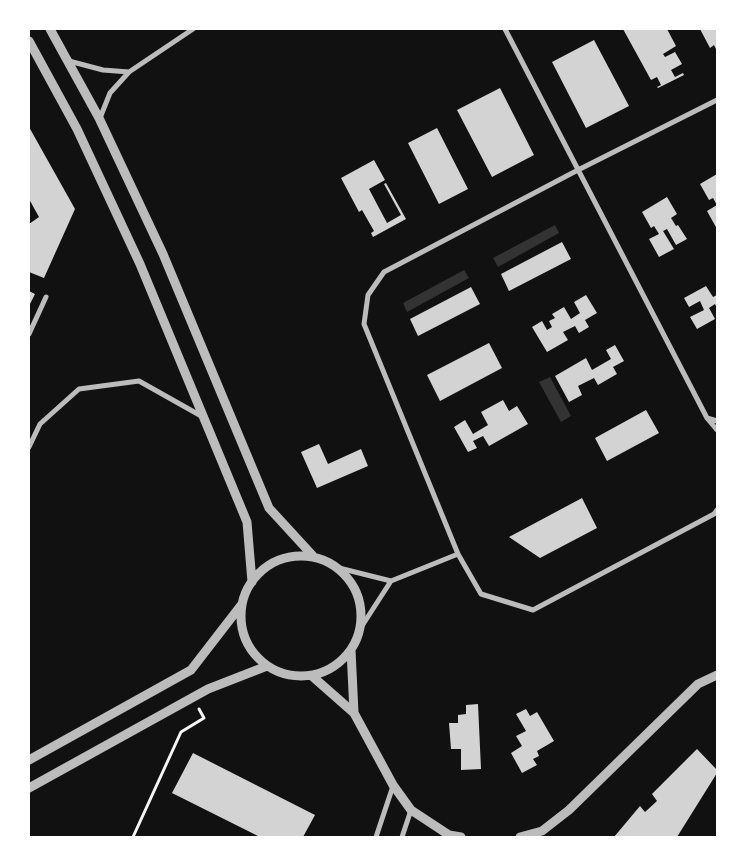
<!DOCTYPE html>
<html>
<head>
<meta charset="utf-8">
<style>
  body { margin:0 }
  #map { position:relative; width:746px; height:866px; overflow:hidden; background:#111; font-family:"Open Sans",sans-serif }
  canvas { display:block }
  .frame { position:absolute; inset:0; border:30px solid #fff; pointer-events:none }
</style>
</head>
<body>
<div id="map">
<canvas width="746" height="866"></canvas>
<div class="frame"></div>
</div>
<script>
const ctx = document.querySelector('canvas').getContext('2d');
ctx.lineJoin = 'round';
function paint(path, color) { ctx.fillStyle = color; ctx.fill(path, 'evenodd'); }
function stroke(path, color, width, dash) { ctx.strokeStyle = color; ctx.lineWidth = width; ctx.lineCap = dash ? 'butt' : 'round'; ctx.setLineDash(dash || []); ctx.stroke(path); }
const water = new Path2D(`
  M555 225 559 233 498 267 493 258Z
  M464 270 469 278 407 312 403 303Z
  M550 377 571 416 561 422 539 382Z`);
const building = new Path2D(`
  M623 29H667L676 46 663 54 665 57 675 52 682 64 671 70 675 77 683 73 684 75 658 88 657 87 661 85 657 77 651 80Z
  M700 29H717V51L714 45 710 48Z
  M594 40 629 106 586 128 552 62Z
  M500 88 534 155 492 177 457 110Z
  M29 127 75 209 44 278 29 272V224L39 217 29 199Z
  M437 128 468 189 439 204 408 143Z
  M374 160 385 180 369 189 387 223 401 215 384 184 386 183 406 219 373 237 371 233 374 231 362 210 359 212 341 178Z
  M717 174V229L707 211 717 205 713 198 709 200 700 184Z
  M667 197 677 214 671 218 676 226 678 225 687 239 676 245 667 229 663 231 674 249 659 257 649 239 659 234 654 226 651 228 642 212Z
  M562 242 571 259 509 291 501 274Z
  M706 286 713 297 717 295V308L715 304 709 308 715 319 697 329 690 317 704 310 700 301 689 307 684 298Z
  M471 287 480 304 418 336 410 319Z
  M29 291 35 294 29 306Z
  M586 295 597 313 585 320 589 327 579 333 575 326 563 332 568 340 547 352 532 327 542 321 547 330 552 327 549 321 555 318 552 314 564 307 571 319 580 313 574 302Z
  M489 343 502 368 440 401 427 375Z
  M615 345 624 361 613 367 617 374 598 385 594 378 578 386 582 395 569 402 555 376 586 358 592 370 611 359 606 350Z
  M503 400 509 411 517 406 528 424 489 446 483 436 473 441 477 448 468 452 454 427 465 420 473 434 488 425 481 412Z
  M646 410 659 433 607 461 595 438Z
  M319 444 328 464 361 449 368 466 317 488 301 452Z
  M582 498 597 528 540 558 509 537Z
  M478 704 481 769 461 770V749H451L449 723H458V715L466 714V705Z
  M526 709 530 716 537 712 554 741 537 751 539 756 533 759 537 765 522 773 511 753 522 746 516 736 526 731 516 714Z
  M697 749 717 770V773L677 837H614L640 806 645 812 657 801 652 794Z
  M193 753 315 815 303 837H260L172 793Z`);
const path = new Path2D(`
  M133 837 181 732 204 718 199 709`);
const minor = new Path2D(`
  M505 29 707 418 717 430
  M69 61 103 70 129 72
  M717 100 578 170 384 272 368 295 364 324 458 554 481 594 533 610 714 514 717 510
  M100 118 110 93 129 72 193 29
  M29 334 46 297
  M707 418 717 421
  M29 447 40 424 79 389 139 381 203 417
  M335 567 391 581
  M360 629 391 581 458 554
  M376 837 393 786
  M402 837 411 810`);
const tertiary = new Path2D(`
  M50 29 99 118 163 254 269 508 314 557
  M29 41 77 129 140 264 247 522 252 582
  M241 616a60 60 0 1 1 120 0a60 60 0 1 1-120 0Z
  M351 650 354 713
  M312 676 354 713 393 785 411 810 449 835 461 837
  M29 760 191 670 242 604
  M29 788 208 689 267 666
  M520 837 542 831 569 810 698 684 717 675`);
paint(water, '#333');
paint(building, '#d3d3d3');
stroke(path, '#f5f5f5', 3);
stroke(minor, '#bcbcbc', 5);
stroke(tertiary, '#bcbcbc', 9);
</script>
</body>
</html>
